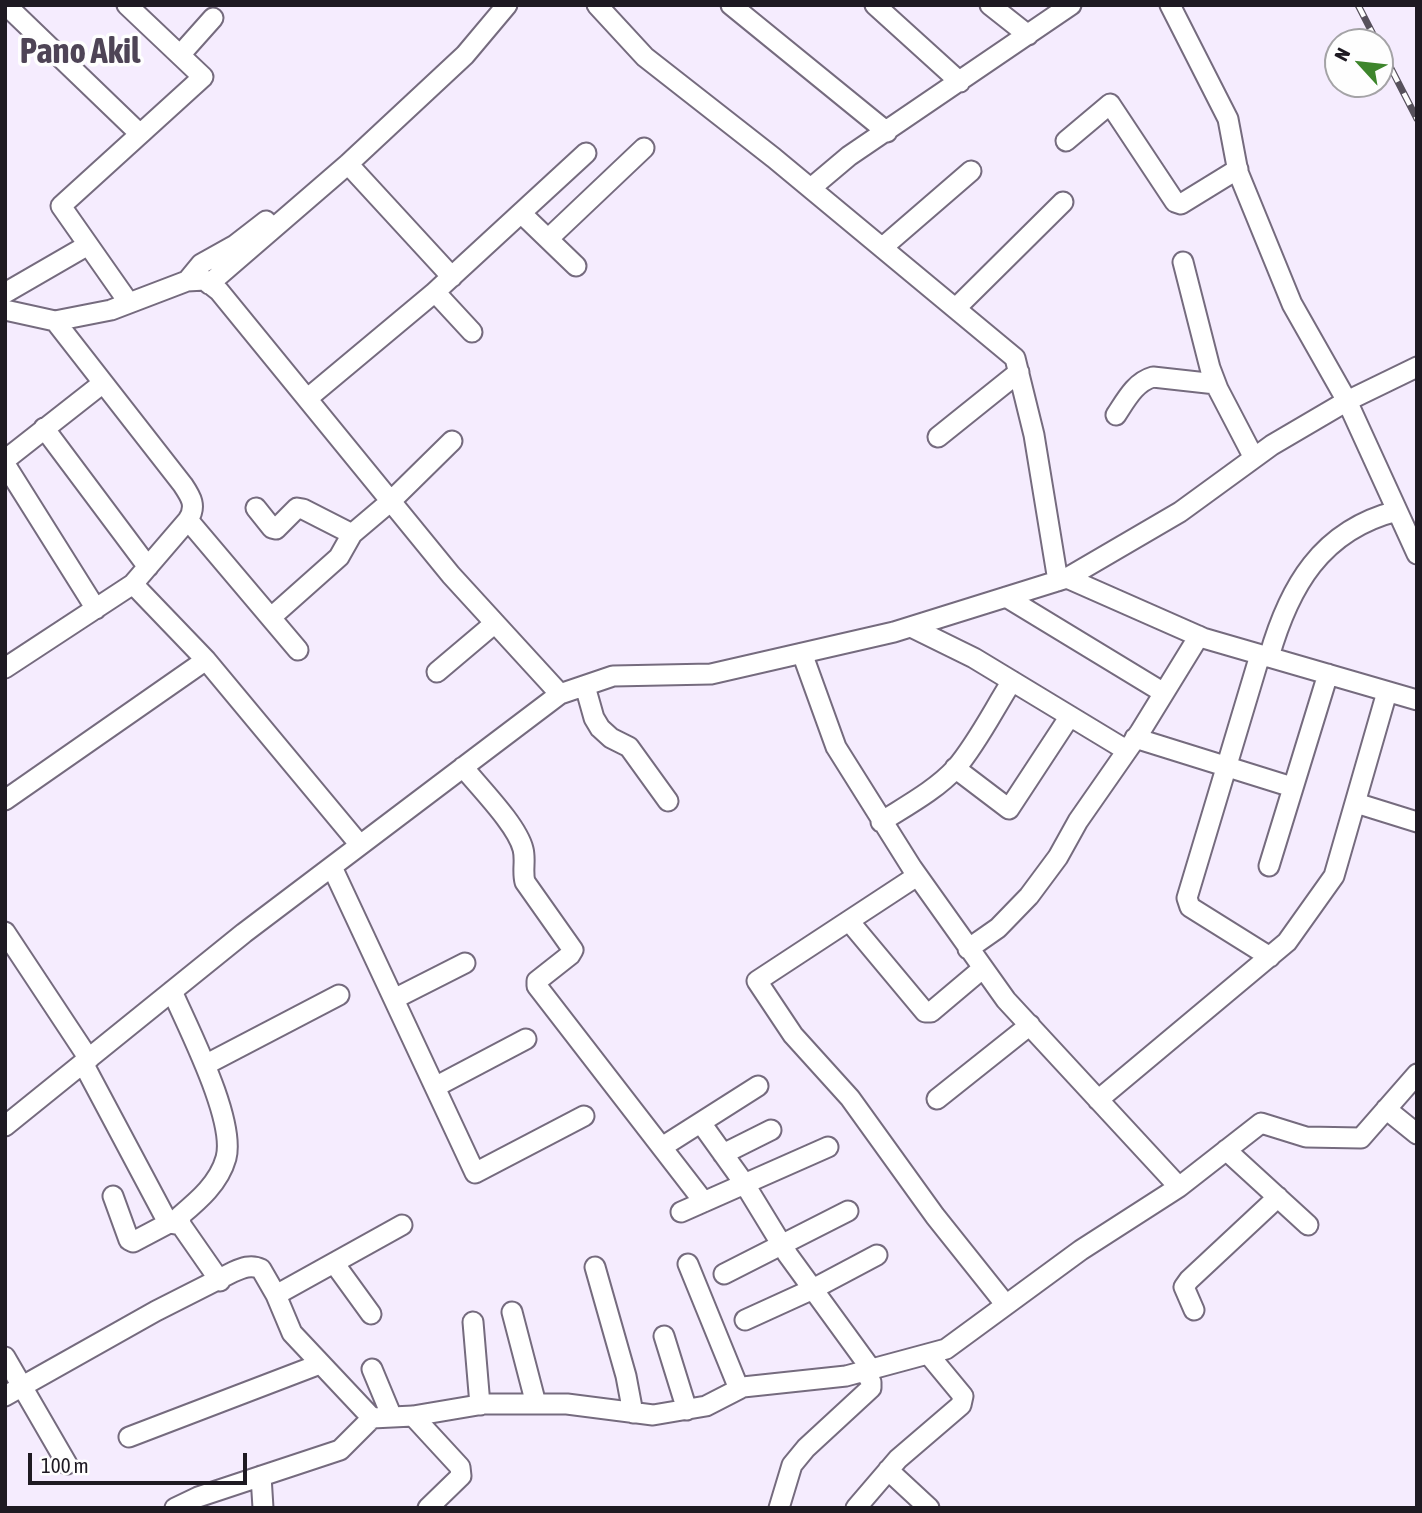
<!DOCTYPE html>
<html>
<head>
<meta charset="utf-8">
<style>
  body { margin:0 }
  #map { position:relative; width:1422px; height:1513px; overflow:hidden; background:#f5ecfe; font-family:"Asap Condensed",sans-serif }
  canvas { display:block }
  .frame { position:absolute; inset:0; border:7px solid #1e1a22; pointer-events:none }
  .north { position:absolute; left:1324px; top:28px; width:70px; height:70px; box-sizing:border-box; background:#fefefe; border:2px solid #a4a3a6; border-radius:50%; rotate:297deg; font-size:19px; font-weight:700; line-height:28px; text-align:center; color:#1e1a22 }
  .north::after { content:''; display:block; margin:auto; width:24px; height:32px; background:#3d852c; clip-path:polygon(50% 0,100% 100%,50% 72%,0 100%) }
  .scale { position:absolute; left:28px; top:1453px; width:219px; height:32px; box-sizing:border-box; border:4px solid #1e1a22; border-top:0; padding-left:9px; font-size:21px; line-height:24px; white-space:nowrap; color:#1e1a22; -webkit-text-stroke:5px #fefefe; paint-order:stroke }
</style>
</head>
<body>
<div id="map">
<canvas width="1422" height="1513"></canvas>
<div class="frame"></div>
<div class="north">N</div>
<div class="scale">100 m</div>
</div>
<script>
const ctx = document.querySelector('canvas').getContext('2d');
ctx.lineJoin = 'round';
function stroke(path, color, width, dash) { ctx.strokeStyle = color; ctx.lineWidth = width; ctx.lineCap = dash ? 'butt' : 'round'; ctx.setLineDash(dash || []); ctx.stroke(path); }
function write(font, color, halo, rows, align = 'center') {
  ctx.font = font + ' "Asap Condensed",sans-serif'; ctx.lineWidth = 7; ctx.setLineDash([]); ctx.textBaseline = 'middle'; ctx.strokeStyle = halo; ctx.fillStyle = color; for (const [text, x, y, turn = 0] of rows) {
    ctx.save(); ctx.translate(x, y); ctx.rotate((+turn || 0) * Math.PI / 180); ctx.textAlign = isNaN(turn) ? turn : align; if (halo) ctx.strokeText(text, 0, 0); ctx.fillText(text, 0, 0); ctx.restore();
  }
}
const minor = new Path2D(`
  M6 5 140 134
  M127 5 203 77 61 206 129 303
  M597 5 645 57 774 158 1015 358 1034 435 1058 581
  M731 5 887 132
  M875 5 960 82
  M990 5 1028 35
  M1170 5 1228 119 1238 172 1292 304 1347 401 1417 554
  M180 55 213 18
  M1066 141 1110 104 1175 202 1181 204 1238 169
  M348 164 452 277
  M811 188 849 156 1071 5
  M521 213 576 266
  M548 239 644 148
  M883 247 971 171
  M1183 262 1210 368 1218 389 1254 458
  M187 281 201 264 235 245 266 221
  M209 284 348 164 465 55 507 5
  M435 292 472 332
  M5 293 88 245
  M956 308 1063 202
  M5 310 55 321 111 310 187 281 205 280 219 291 451 575 560 694
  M308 398 435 292 586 153
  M1116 415C1126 400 1135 382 1153 377L1216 384
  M44 428 148 567
  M938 437 1019 372
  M5 460 103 383
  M5 464 96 609
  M256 508 272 528 276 529 297 508 303 509 352 534
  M188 520 298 650
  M1067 578 1180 512 1272 445 1347 401 1417 367
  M133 584 206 660 360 845
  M1006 597 1164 693
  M276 613 339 557 352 534 391 501 452 441
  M911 627 974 658 1126 750
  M802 653 836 747 912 868 1006 1000 1179 1187
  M1260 655 1187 898 1190 907 1270 957
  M1269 657C1289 587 1321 530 1397 511
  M5 668 133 584 188 520C197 506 191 497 183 485L55 321
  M437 672 495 623
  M585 686 594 718 600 728 611 738 629 747 668 801
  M1135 738 1292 787
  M463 767C480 788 517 825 523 849 526 860 522 871 525 882L573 950 570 955 537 981V986L704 1202
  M955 768 1009 809 1070 716
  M5 800 206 660
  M1356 803 1417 822
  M881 822C906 806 936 790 956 768 978 742 994 709 1012 681
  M1269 866 1328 674
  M332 867 475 1173 584 1116
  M917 876 757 981 793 1035 850 1098 935 1216 1006 1305
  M849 921 925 1012H931L982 969
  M5 932 89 1059
  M968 949 998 928 1029 896 1058 857 1078 821 1140 732 1199 636
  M172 991C188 1028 236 1120 226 1158 219 1183 199 1200 180 1216L181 1225 220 1281
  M394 999 465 963
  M83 1063 165 1217 169 1223 181 1225
  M205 1065 339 995
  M435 1087 526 1039
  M937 1099 1030 1025
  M1098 1100 1287 942 1334 876 1387 692
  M1386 1109 1417 1134
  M701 1123 744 1183 788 1255 871 1369
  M5 1126 244 933 560 694 613 676 711 674 894 632 1067 578 1203 638 1417 700
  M662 1147 758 1086
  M1226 1150 1308 1225
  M723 1154 771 1130
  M113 1196 129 1240 133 1242 169 1223
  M681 1212 828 1147
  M334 1263 371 1314
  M688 1264 739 1389
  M595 1267 626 1376 633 1413
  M724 1274 848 1211
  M276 1295 402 1225
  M1194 1310 1184 1287 1189 1280 1278 1197
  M512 1312 536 1404
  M745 1320 813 1289 877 1255
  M473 1322 480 1405
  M664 1336 687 1410
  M5 1357 67 1464
  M372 1369 392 1417
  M5 1396 156 1311 233 1272C242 1268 251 1264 261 1269L276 1295 292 1333 372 1418
  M413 1416 460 1467 461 1476 428 1508
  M129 1437 320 1364
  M888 1470 929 1508
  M261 1476 263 1508
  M175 1508 198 1497 340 1450 372 1418 413 1416 484 1404H567L653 1415 706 1406 743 1387 846 1376 946 1349 1081 1250 1179 1187 1261 1123 1306 1137 1361 1138 1417 1074
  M779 1508 792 1465 806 1448 871 1388V1382L865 1371
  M856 1508 898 1459 961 1405 963 1396 929 1355`);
const rail = new Path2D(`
  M1358 5 1377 42
  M1380 47 1417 119`);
const townNames = [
  ["Pano Akil",80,52]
];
stroke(minor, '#756b7e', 23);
stroke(minor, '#fff', 19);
stroke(rail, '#57515c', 7);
stroke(rail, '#fefefe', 4.5, [13]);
write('bold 35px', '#4e4456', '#fefefe', townNames);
</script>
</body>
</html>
